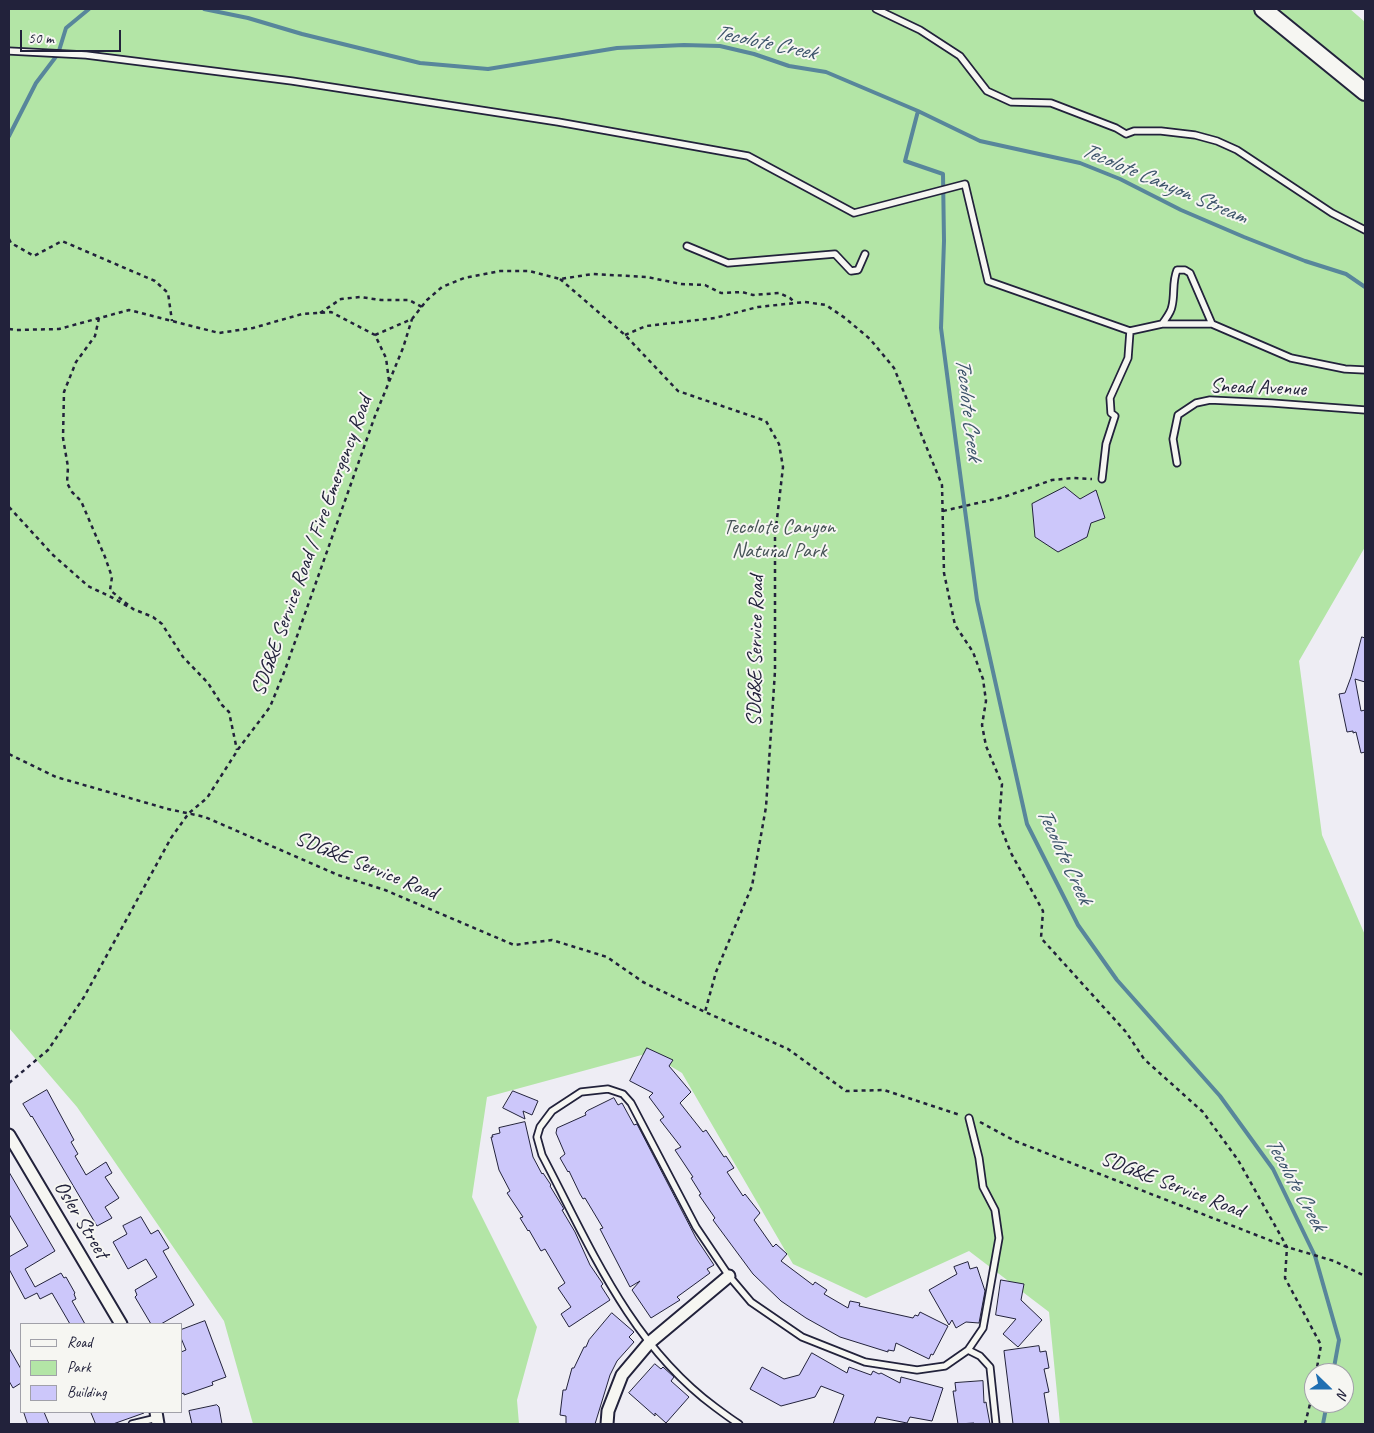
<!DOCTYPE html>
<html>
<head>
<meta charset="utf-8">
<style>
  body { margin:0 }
  #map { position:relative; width:1374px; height:1433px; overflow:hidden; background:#eeedf4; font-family:Caveat,sans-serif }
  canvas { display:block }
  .frame { position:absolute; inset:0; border:10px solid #22223b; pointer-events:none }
  .legend { position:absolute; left:20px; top:1323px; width:162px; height:90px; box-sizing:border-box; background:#f6f6f2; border:1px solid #a1a1a9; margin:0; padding:6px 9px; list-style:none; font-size:15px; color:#22223b }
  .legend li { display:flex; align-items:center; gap:10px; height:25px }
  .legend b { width:25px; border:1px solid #a1a1a9 }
  .north { position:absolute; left:1304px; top:1363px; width:50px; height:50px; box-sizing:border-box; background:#f6f6f2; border:1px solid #a1a1a9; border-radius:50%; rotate:112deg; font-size:14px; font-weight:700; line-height:20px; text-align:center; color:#22223b }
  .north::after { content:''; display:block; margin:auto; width:18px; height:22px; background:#1f6fb2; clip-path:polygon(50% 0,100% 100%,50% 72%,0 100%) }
  .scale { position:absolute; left:20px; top:30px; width:101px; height:22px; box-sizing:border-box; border:2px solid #22223b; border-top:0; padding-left:6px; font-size:15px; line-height:18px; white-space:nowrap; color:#22223b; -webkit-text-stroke:4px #f6f6f2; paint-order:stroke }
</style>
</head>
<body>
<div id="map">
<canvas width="1374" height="1433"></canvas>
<div class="frame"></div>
<ul class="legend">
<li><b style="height:6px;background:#f6f6f2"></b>Road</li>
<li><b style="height:14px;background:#b3e5a6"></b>Park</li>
<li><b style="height:14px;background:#ccc7fa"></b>Building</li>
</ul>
<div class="north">N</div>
<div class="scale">50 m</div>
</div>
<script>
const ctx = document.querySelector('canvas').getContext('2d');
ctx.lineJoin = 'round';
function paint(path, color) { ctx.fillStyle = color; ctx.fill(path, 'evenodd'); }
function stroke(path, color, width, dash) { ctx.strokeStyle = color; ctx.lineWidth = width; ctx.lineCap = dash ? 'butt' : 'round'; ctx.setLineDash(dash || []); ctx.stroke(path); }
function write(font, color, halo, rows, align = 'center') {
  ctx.font = font + ' Caveat,sans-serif'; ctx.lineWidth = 4; ctx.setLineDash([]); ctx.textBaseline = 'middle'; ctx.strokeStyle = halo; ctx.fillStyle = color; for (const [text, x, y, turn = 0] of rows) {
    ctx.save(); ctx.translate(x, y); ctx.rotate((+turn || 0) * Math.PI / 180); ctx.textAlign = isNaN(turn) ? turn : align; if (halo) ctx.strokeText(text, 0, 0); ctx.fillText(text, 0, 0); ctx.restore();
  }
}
const green = new Path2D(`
  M9 9H1350L1365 22V547L1299 661 1322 835 1365 935V1424H1060L1049 1312 969 1251 866 1298 793 1264 682 1073 649 1053 487 1097 472 1197 537 1327 517 1400 519 1424H253L224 1321 77 1107 9 1028ZM1314 1373H1344V1403H1314Z`);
const stream = new Path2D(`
  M204 9 248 18 302 34 420 63 488 69 617 48 684 45 720 46 754 54 789 66 826 72 918 111 905 161 943 174 944 241 941 328 956 443 977 600 1027 824 1078 925 1117 980 1220 1096 1273 1169 1315 1256 1339 1340 1333 1373
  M918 111 980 141 1080 163 1120 179 1181 210 1244 237 1305 261 1346 274 1365 287
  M9 136 36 83 58 54 66 28 89 9
  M1323 1424 1327 1403`);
const building = new Path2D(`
  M1065 487 1080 499 1096 490 1105 518 1091 523 1087 537 1058 552 1035 537 1032 504Z
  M1362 637 1365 638V682L1355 679 1361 711 1365 710V752L1361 753 1356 732 1353 733V731L1347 732 1339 694 1345 693 1351 677Z
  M647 1048 673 1060 669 1066 691 1092 680 1103 703 1132 706 1130 724 1157 726 1156 734 1168 727 1172 743 1196 745 1194 760 1213 754 1220 773 1247 776 1244 787 1254 781 1261 813 1285 815 1282 827 1290 824 1294 848 1308 850 1301 860 1303 859 1306 913 1318 915 1315 918 1316 920 1312 948 1326 933 1355 931 1354 929 1359 896 1343 894 1351 888 1350V1352L840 1337 806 1318 781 1301 753 1274 713 1220 715 1218 699 1195 701 1194 691 1178 693 1177 675 1150 681 1147 660 1120 664 1117 649 1097 653 1093 630 1081Z
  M47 1090 74 1140 71 1142 78 1154 75 1156 86 1175 106 1162 112 1173 105 1177 119 1198 105 1207 112 1218 97 1226 32 1116 31 1117 23 1104Z
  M513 1091 538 1101 532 1115 523 1111 525 1119 503 1108Z
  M614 1098 618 1105 622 1103 634 1125 637 1124 696 1238 714 1265 707 1269 710 1273 677 1297 680 1300 651 1318 632 1290 640 1281 630 1287 600 1229 603 1228 585 1198 583 1199 580 1194 569 1171 568 1172 560 1158 565 1154 556 1133 557 1128 586 1115 585 1113 587 1111Z
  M525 1122 533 1157 542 1174 543 1173 551 1185 550 1186 564 1209 562 1210 575 1232 590 1265 603 1284 601 1286 610 1300 569 1327 561 1314 571 1307 558 1288 565 1283 545 1249 541 1251 529 1230 528 1231 520 1218 523 1217 507 1193 510 1191 499 1170 491 1137H493L492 1135 500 1133 499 1128Z
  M9 1172 55 1251 25 1269 35 1287 61 1273 64 1278 66 1277 75 1293 74 1294 76 1299 72 1301 85 1324H70L52 1293 40 1299 37 1293 25 1299 9 1269V1257L28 1246 9 1214Z
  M141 1217 151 1234 158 1230 169 1248 163 1251 194 1305 161 1324H151L135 1297 137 1295 135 1290 157 1277 146 1259 128 1269 113 1242 127 1234 123 1226Z
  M968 1262 970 1269 977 1267 985 1291 979 1323 966 1322 956 1328 952 1320 949 1325 929 1290 957 1274 954 1267Z
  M1001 1280 1024 1284 1021 1300 1042 1320 1018 1347 1003 1334 1016 1319 996 1315Z
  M612 1313 634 1332 629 1337 634 1342 617 1361 610 1375 595 1424H566V1416L560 1415 563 1390H566L572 1368H574L584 1347H586L589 1340Z
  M205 1321 226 1377 212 1382 213 1385 184 1395V1393L181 1394V1352L186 1350 181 1338V1330Z
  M1039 1346 1040 1352 1046 1351 1049 1368 1044 1369 1049 1392 1044 1393 1049 1424H1013L1004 1351Z
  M9 1348 21 1369V1383L13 1388 9 1381Z
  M812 1353 847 1373 849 1367 871 1375 873 1371 879 1374 881 1373 900 1383 901 1377 943 1388 932 1421 910 1417 907 1423 877 1417 874 1424H833L844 1395 821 1386 815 1397 781 1406 750 1389 762 1367 784 1379 799 1375Z
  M655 1364 661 1369 663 1367 674 1377 671 1381 689 1397 666 1423 655 1413V1416L629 1393Z
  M983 1381 984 1403 986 1402 987 1408 990 1424H974V1423L958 1424 953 1391H956L955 1383Z
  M217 1405 219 1407 222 1424H192L189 1411Z
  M24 1412H44L49 1424H28Z
  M91 1412H143L144 1413 113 1424H96Z`);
const path = new Path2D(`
  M9 239 11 243 34 256 62 241 155 281 168 293 172 321
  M560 279 625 335 678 391 766 421 779 444 783 467 775 536V671L766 807 752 886 716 972 705 1012
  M320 313 341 299 360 297 381 300H409L422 307
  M99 318 95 336 76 362 64 392 63 438 68 467 67 483 72 492 81 501 105 557 112 577 110 590 133 609 153 617 162 624 183 657 208 683 222 705 229 712 237 750
  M9 329 16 330 59 329 129 310 219 333 253 328 302 314 331 312 375 335 386 358 389 381
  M375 335 412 319 427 300 442 287 464 278 500 271H529L560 279 593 274 647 277 681 284 705 285 721 293 742 292 753 295 779 293 790 298 795 303
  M625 335 646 326 715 318 758 307 805 302 826 305 845 318 870 339 894 368 942 485 944 573 955 625 973 652 983 679 986 701 982 725 986 746 1002 784 999 823 1011 853 1043 911 1041 938 1126 1032 1144 1059 1203 1112 1238 1160 1287 1247 1285 1278 1321 1345 1316 1373
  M9 507 53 555 88 586 113 598 129 607
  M943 511 1004 497 1052 480 1073 478 1092 479
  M9 754 56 777 168 809 205 817 338 875 385 890 514 945 552 940 607 957 643 982 705 1012 788 1049 846 1091 884 1090 960 1115
  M9 1083 48 1050 84 997 171 838 189 813 207 798 239 748 270 707 285 670 375 416 403 348 412 319
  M980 1122 1015 1141 1287 1247 1334 1261 1365 1276
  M1305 1424 1314 1388`);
const service = new Path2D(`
  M876 9 920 30 960 56 987 91 1011 102 1051 103 1116 128 1126 134 1134 131H1161L1195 135 1217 141 1237 150 1332 213 1365 230
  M9 51 86 55 292 81 558 122 748 156 854 213 965 184 988 281 1130 331
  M687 246 728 263 835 254 851 271 858 270 865 254
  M1162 324H1212
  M1177 463 1173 439 1178 415 1196 403 1210 400 1272 403 1365 410
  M1102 479 1106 444 1115 416 1111 413 1110 398 1128 358 1130 331 1162 324C1166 318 1171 313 1172 306 1175 294 1172 282 1177 270H1185L1190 273 1212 324 1291 358 1345 369 1365 370
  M968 1350 983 1328 999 1238 995 1210 983 1187 979 1158 969 1118
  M132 1424 157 1418
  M739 1424C731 1419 723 1413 715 1407 629 1343 590 1246 542 1155L537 1137 540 1127 552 1111 581 1092 608 1089 623 1094 631 1103 696 1227 729 1276 751 1302 802 1337 865 1362 917 1370 945 1366 968 1350 980 1356 990 1367 996 1424`);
const minor = new Path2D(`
  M9 1135 121 1324
  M156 1412 158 1424
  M607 1424 608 1411 622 1375 649 1343 729 1276`);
const secondary = new Path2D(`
  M1263 9 1365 92`);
const streetNames = [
  ["Snead Avenue",1258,388,2],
  ["SDG&E Service Road / Fire Emergency Road",312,546,-70],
  ["SDG&E Service Road",756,651,-89],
  ["SDG&E Service Road",366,866,22],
  ["SDG&E Service Road",1172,1185,21],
  ["Osler Street",81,1220,59]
];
const parkNames = [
  ["Tecolote Canyon",779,527],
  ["Natural Park",779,551]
];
const waterNames = [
  ["Tecolote Creek",765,43,12],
  ["Tecolote Canyon Stream",1164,184,23],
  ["Tecolote Creek",968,409,83],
  ["Tecolote Creek",1064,856,65],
  ["Tecolote Creek",1295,1184,61]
];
paint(green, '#b3e5a6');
stroke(stream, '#58869b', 4);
paint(building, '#ccc7fa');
stroke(building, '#22223b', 1);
stroke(service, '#22223b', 9);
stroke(minor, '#22223b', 15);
stroke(secondary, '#22223b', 20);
stroke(path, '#22223b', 2.5, [4, 4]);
stroke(service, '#f6f6f2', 5.5);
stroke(minor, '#f6f6f2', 11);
stroke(secondary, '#f6f6f2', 16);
write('21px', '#22223b', '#f6f6f2', streetNames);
write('21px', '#465356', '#f6f6f2', parkNames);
write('italic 22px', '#3d546b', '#f6f6f2', waterNames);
</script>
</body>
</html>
